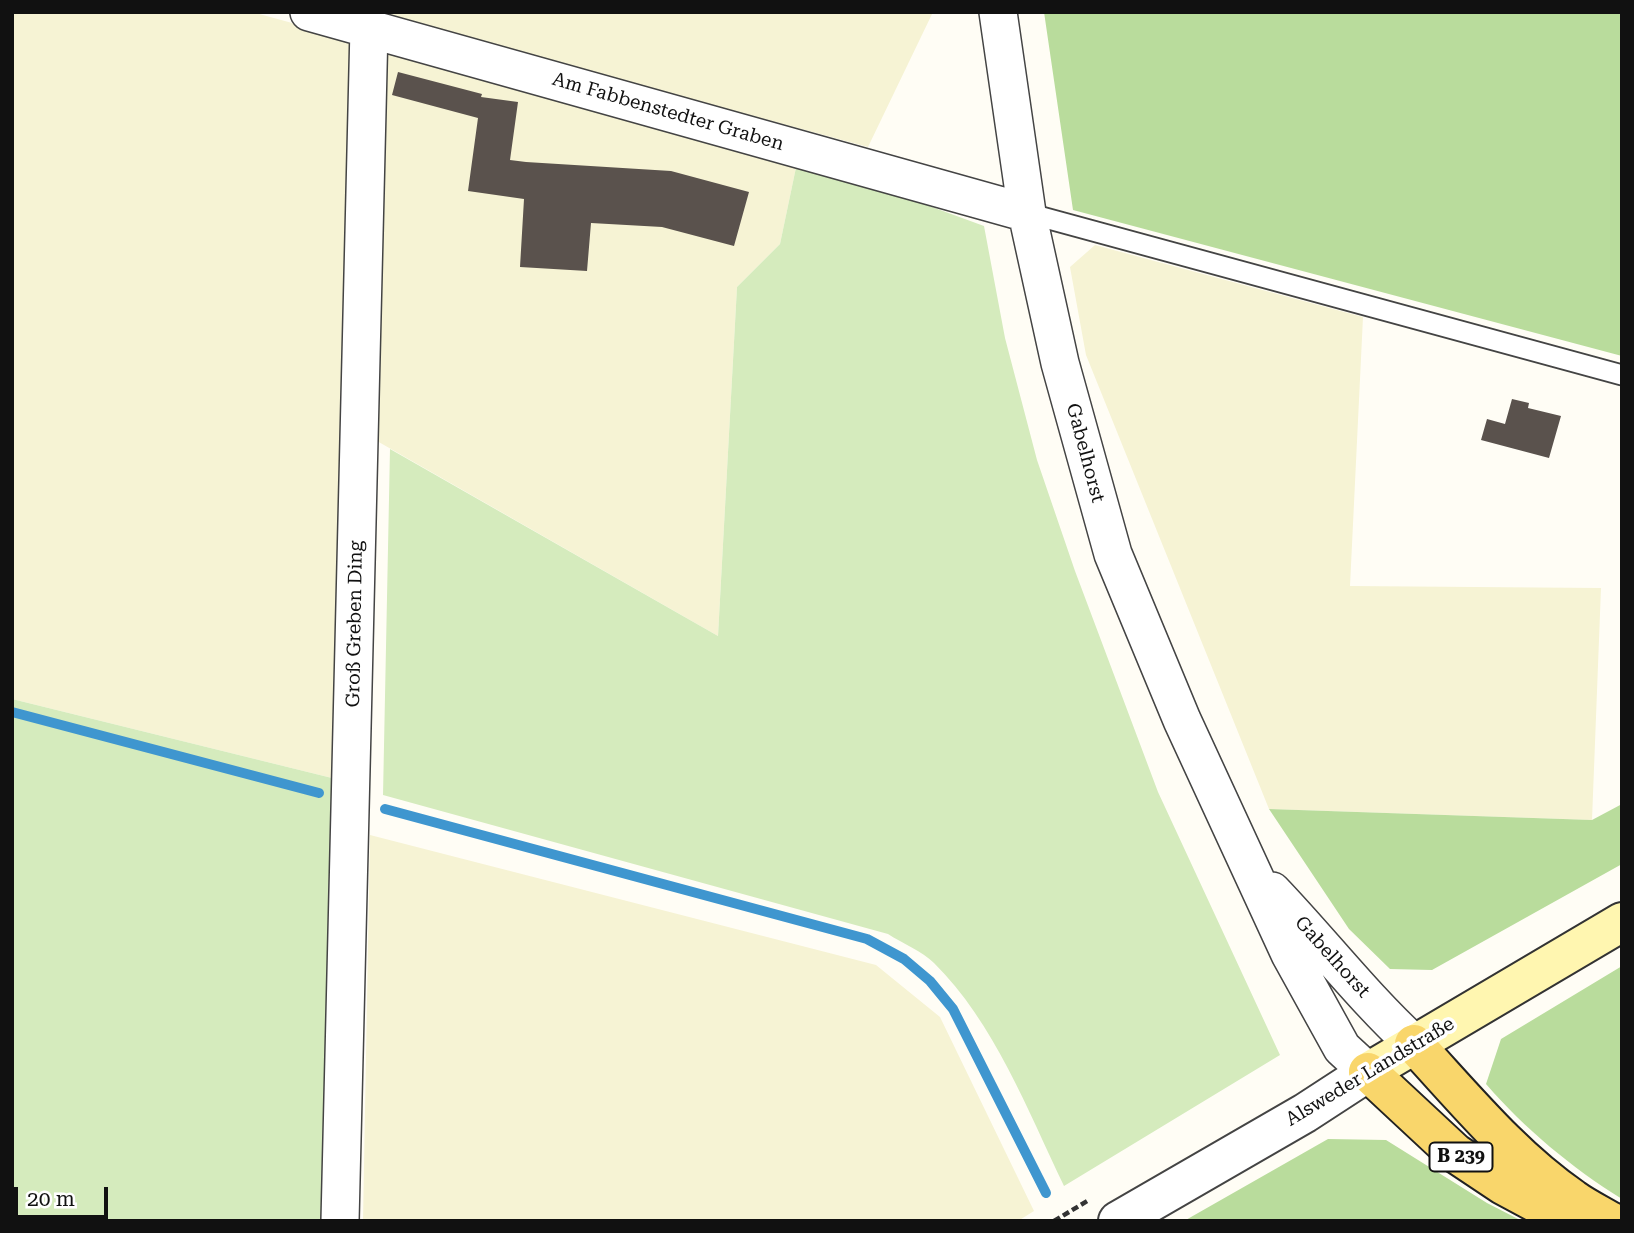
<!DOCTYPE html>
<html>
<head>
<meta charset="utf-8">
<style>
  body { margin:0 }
  #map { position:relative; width:1634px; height:1233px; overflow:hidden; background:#fffdf5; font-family:"Roboto Serif",serif }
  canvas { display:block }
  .frame { position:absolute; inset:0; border:14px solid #111; pointer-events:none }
  .scale { position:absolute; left:14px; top:1187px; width:94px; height:32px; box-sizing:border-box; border:4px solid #111; border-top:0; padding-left:9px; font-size:21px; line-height:24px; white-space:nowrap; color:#111; -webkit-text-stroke:5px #fff; paint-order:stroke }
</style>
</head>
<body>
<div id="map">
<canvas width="1634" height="1233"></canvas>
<div class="frame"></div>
<div class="scale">20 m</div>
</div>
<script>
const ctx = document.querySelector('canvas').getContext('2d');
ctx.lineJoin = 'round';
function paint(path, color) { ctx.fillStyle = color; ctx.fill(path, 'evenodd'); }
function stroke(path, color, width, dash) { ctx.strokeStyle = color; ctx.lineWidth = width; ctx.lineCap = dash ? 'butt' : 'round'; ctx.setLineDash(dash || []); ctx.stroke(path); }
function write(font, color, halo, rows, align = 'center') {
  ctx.font = font + ' "Roboto Serif",serif'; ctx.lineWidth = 7; ctx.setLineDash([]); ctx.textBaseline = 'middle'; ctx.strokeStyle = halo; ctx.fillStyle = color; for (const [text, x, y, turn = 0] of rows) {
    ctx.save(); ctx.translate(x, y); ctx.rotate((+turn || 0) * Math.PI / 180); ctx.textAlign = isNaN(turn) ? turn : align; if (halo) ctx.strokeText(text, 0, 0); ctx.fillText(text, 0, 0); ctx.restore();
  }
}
const farmland = new Path2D(`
  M12 12H252L354 40 340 780 12 699Z
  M367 12H933L868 147Z
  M379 40 798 158 780 244 737 287 718 636 370 437Z
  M1095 245 1363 317 1350 586 1601 588 1592 820 1269 809 1086 355 1070 267Z
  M370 835 876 965 940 1017 1034 1211 1018 1221H363Z`);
const green = new Path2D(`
  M798 158 984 226 1005 338 1037 460 1075 571 1158 792 1280 1055 1064 1186C1028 1111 994 1022 934 963 923 952 902 943 888 934L383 795 390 449 718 636 737 287 780 244Z
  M12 699 340 780 322 1221H12Z`);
const forest = new Path2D(`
  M1044 12H1622V356L1073 210Z
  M1622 804V864L1432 970 1390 969 1349 929 1269 809 1592 820Z
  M1622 966V1199C1572 1168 1524 1128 1486 1084L1501 1039Z
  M1328 1139 1386 1140 1487 1203 1522 1221H1184Z`);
const stream = new Path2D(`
  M12 712 319 793
  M385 809 867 939 904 959 930 981 953 1009 1046 1193`);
const building = new Path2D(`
  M398 72 482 94 481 97 518 102 510 160 526 162 671 171 749 192 734 246 662 227 591 223 587 271 520 267 524 199 468 191 478 118 392 95Z
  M1512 399 1529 403 1528 408 1561 416 1549 458 1481 440 1487 419 1505 424Z`);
const path = new Path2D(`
  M1054 1221 1089 1200`);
const service = new Path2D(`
  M1027 213 1622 375`);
const minor = new Path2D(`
  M309 12 1027 213
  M998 12 1027 213 1060 363 1113 554 1182 720 1290 954 1342 1048 1368 1072
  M1272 891C1320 941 1363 997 1414 1044
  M340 1221 369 28`);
const tertiary = new Path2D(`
  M1118 1221 1305 1113 1368 1072`);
const secondary = new Path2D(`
  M1368 1072 1622 922`);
const primary = new Path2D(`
  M1414 1044C1464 1098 1512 1157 1573 1199 1584 1207 1598 1214 1610 1221
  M1368 1072 1455 1153 1503 1185 1570 1221`);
const shields = [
  [1461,1157,63]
];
const shieldNames = [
  ["B 239",1461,1157]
];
const streetNames = [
  ["Am Fabbenstedter Graben",668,112,16],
  ["Gabelhorst",1085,453,75],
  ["Groß Greben Ding",355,624,-89],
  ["Gabelhorst",1332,957,48],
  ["Alsweder Landstraße",1370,1072,-31]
];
paint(farmland, '#f6f3d4');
paint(green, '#d5ebbd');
paint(forest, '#b9dc9c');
stroke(stream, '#3f96cf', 10);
paint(building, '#5a524d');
stroke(service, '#444', 23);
stroke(minor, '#444', 40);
stroke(tertiary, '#444', 42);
stroke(secondary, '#333', 42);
stroke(primary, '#222', 42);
stroke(path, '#333', 4.5, [7, 3.5]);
stroke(service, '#fff', 19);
stroke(minor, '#fff', 37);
stroke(tertiary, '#fff', 38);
stroke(secondary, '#fff6b0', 38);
stroke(primary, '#f9d66b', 38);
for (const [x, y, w] of shields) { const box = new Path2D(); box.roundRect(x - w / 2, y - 14.5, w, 29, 5); ctx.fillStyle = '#fff'; ctx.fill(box); stroke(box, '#111', 2); }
write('bold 18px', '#111', null, shieldNames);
write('19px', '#111', '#fff', streetNames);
</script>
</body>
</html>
